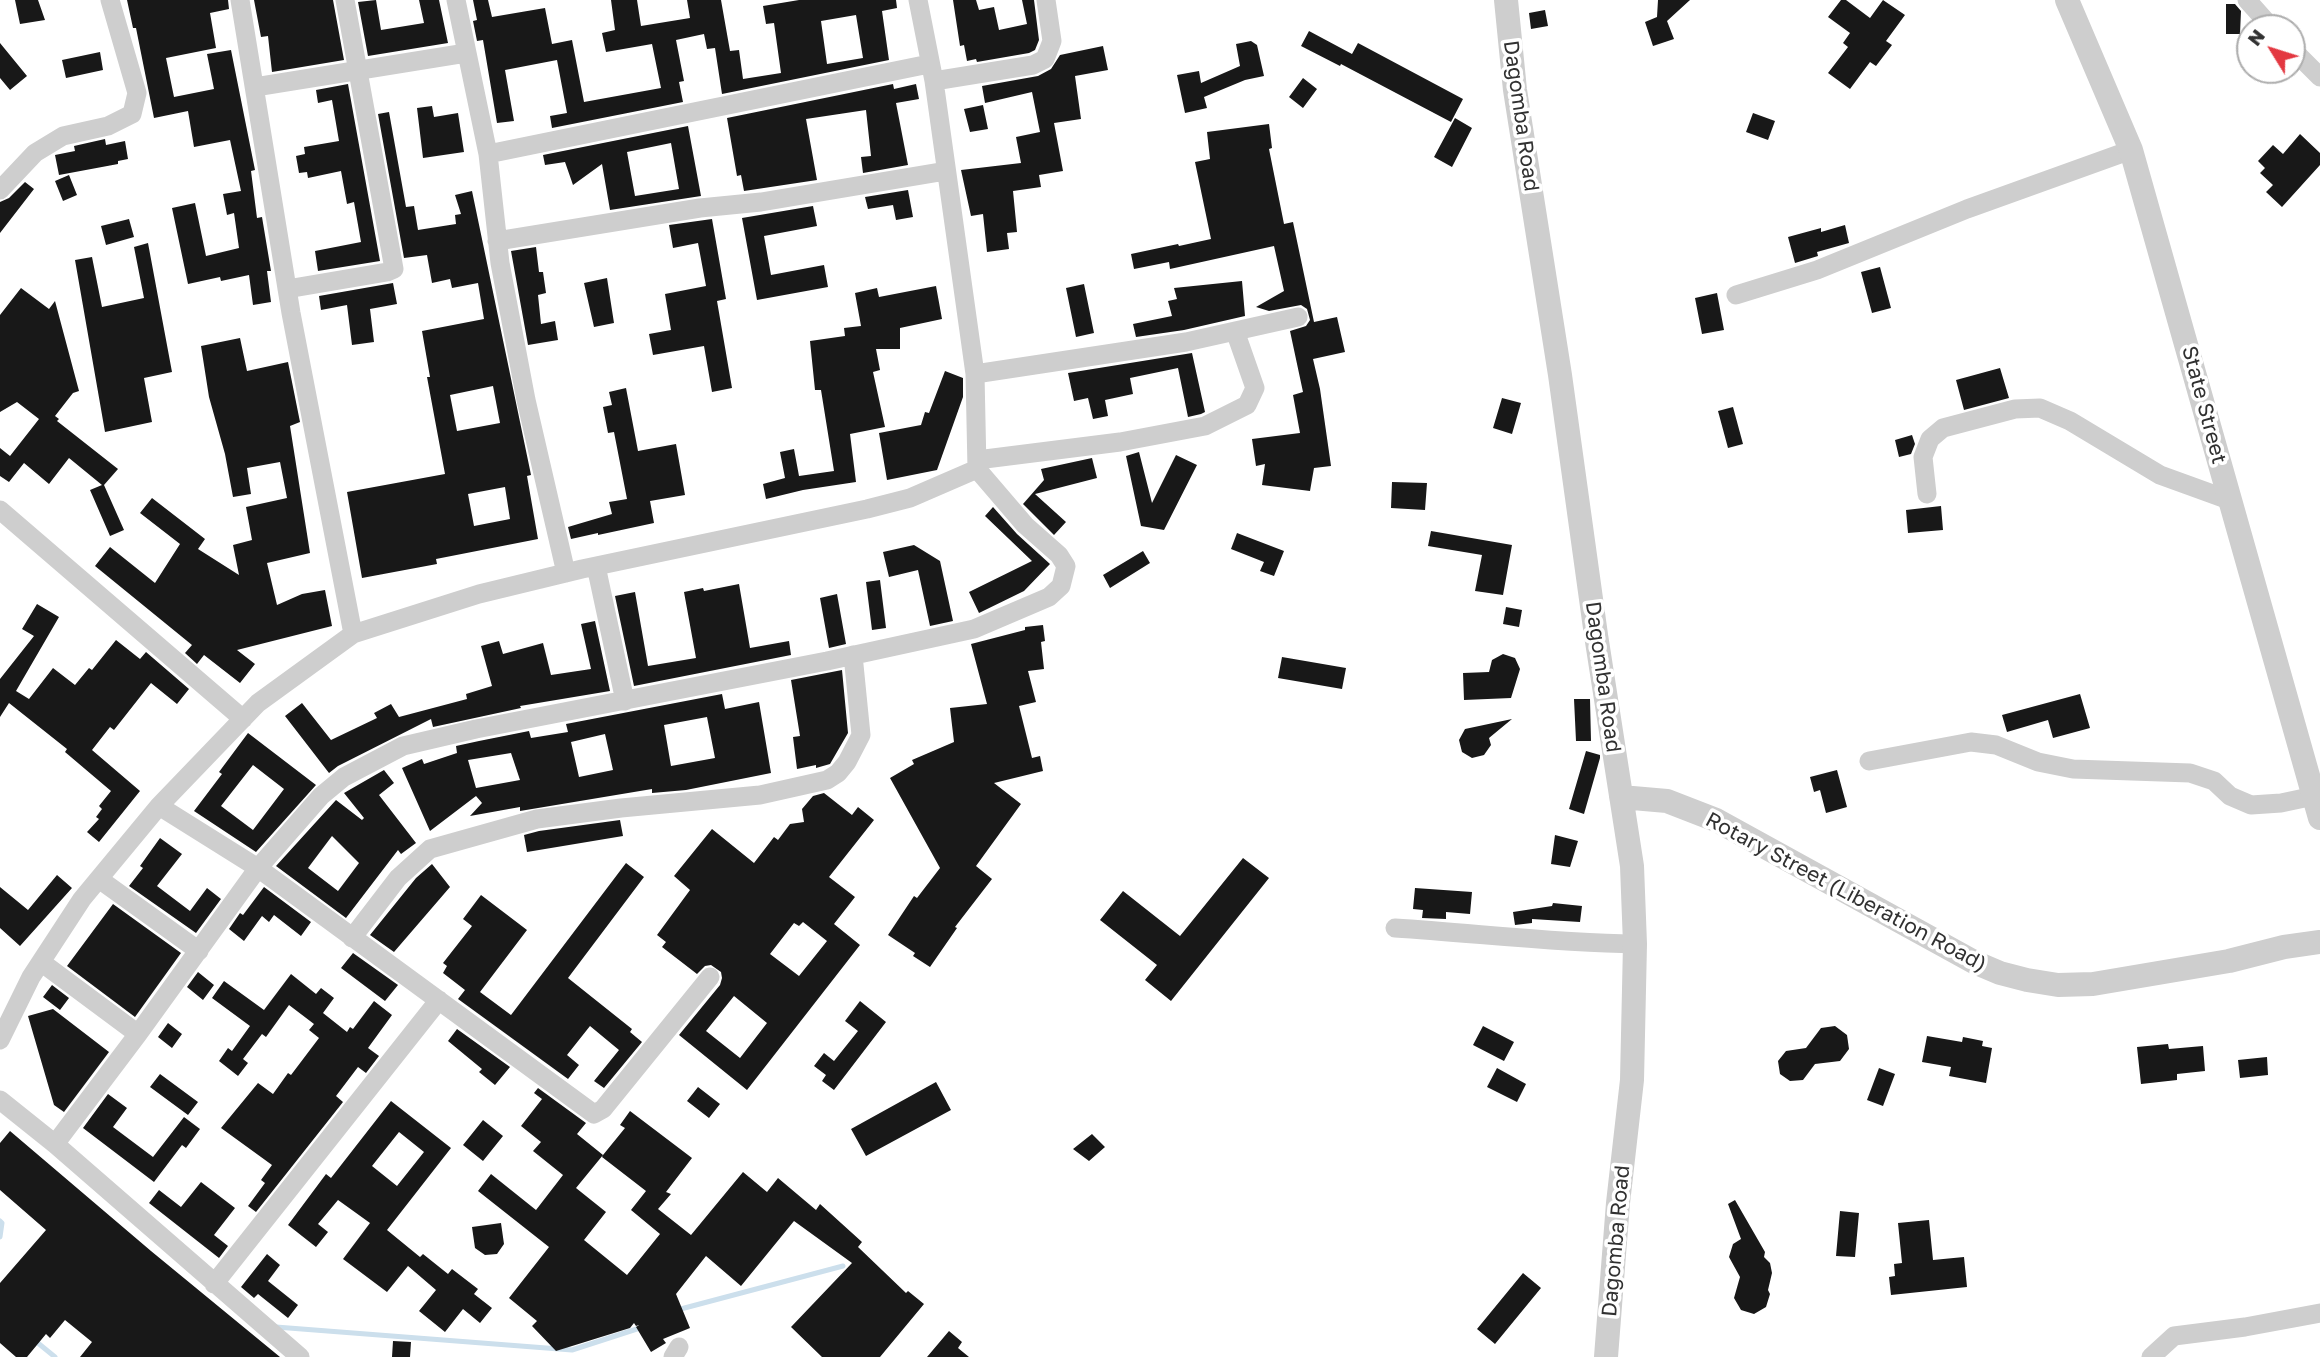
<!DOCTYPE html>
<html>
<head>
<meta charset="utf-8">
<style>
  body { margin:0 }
  #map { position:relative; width:2320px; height:1357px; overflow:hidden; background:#fff; font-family:"Golos Text",sans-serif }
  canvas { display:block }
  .north { position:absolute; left:2236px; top:14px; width:70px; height:70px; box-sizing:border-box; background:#fff; border:2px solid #adadad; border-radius:50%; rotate:308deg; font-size:19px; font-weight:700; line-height:28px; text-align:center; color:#313131 }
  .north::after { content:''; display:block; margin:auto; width:24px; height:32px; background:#e33841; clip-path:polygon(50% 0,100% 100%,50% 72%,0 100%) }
</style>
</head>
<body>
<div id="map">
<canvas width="2320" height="1357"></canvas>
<div class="north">N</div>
</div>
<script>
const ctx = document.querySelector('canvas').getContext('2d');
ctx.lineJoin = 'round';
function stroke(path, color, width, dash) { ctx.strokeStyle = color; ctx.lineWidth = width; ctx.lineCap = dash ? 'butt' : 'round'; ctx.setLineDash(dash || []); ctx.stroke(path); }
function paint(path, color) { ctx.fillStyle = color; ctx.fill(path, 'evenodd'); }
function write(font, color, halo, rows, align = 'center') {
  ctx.font = font + ' "Golos Text",sans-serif'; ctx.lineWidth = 7; ctx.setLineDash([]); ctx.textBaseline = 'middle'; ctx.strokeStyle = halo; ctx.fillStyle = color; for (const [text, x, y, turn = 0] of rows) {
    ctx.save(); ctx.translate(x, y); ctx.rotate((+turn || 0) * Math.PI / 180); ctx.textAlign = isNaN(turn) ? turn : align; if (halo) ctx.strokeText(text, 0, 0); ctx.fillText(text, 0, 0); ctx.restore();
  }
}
const stream = new Path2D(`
  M0 1221 2 1223 0 1237
  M677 1310 843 1266
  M276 1327 572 1350 643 1327
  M33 1339 55 1357`);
const building = new Path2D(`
  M15 0H38L45 20 20 24Z
  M127 0H228L229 9 210 13 216 48 166 58 174 97 214 89 207 54 231 50 255 170 251 171 257 218 262 217 271 271H267L271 302 253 305 249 275 221 281 220 277 188 284 172 208 195 203 206 256 239 248 234 213 227 215 223 194 241 191 230 140 194 147 188 111 154 118 136 28H133Z
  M254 0H333L344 60 272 72 268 36 261 37Z
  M376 0 381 30 424 23 419 0H439L448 43 368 56 358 2Z
  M473 0H488L492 17 545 8 552 44 572 40 584 102 661 88 652 44 606 52 602 33 615 30 611 0H637L641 26 690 18 687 0H721L730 51 739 50 743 79 781 73 774 23 766 24 763 6 799 0H896L897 8 882 11 889 60 722 94 715 48 707 49 704 34 676 40 684 81 679 82 683 102 552 128 550 116 567 113 557 60 505 70 514 121 497 123 483 40 477 41 473 21 477 20ZM856 15 863 58 827 64 821 21Z
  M953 0H976L979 10 994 7 999 30 1027 24 1022 0H1034L1039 40 1035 50 1029 53 977 62 976 59 967 61 964 45 960 46Z
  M1658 0H1690L1667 21 1674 39 1653 46 1645 22 1657 17Z
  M1841 0H1846L1870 18 1883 0 1905 15 1886 41 1892 45 1876 66 1870 62 1850 89 1828 73 1848 47 1843 43 1850 33 1828 17Z
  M2226 4H2235L2241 11 2240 34H2226Z
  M1545 10 1548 26 1531 29 1529 13Z
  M1309 31 1352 54 1358 43 1463 99 1451 122 1341 64 1340 66 1301 46Z
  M1251 41 1257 45 1264 76 1245 80 1204 97 1207 108 1185 113 1177 75 1199 71 1201 83 1240 66 1236 44Z
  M0 43 27 76 10 90 0 78Z
  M1103 46 1108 70 1075 76 1081 119 1054 123 1063 171 1039 175 1041 187 1013 191 1017 232 1007 233 1009 249 987 252 983 214 971 216 961 170 1021 163 1016 137 1040 132 1032 92 985 103 982 86 1038 76 1051 69 1060 55Z
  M100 52 103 70 66 78 62 60Z
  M1303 78 1317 89 1303 108 1289 97Z
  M348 84 380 261 318 271 315 251 361 242 354 202 347 204 341 171 308 178 307 172 299 173 296 156 305 154 304 147 339 141 332 100 318 103 316 90Z
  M893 84 894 89 916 84 919 99 896 103 908 165 863 173 861 157 871 156 866 110 806 119 817 180 744 191 741 175 737 176 727 118Z
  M983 105 988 129 970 132 964 109Z
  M432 106 434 117 458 113 464 152 423 158 417 108Z
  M389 112 406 207 414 206 418 230 456 224 455 215 461 214 455 195 472 191 530 470 531 475 527 476 538 539 436 559 437 564 362 578 347 492 445 474 427 377H430L422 331 484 319 478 283 452 288 450 279 432 283 427 255 404 258 378 114ZM493 386 500 423 457 431 450 395ZM505 487 510 519 474 526 468 494Z
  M1753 113 1775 121 1768 140 1746 132Z
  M1455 118 1472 128 1452 167 1434 157Z
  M1269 124 1272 148 1269 149 1284 224 1293 222 1314 322 1337 317 1345 352 1313 359 1320 389 1331 466 1314 468 1310 491 1262 485 1265 464 1256 466 1252 439 1300 433 1293 395 1303 392 1290 331 1306 326 1310 320 1307 309 1301 305 1269 311 1256 307 1284 291 1274 246 1170 269 1169 262 1134 269 1131 254 1178 244 1179 246 1211 239 1195 162 1210 159 1207 132Z
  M688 126 701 196 610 210 602 164 573 185 565 162 545 165 543 155ZM671 143 679 189 635 196 627 152Z
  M2300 134 2320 153V165L2282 207 2266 192 2273 185 2260 173 2265 168 2258 161 2273 145 2283 154Z
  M105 139 106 145 125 141 128 159 118 161V164L59 175 55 155 75 151 74 146Z
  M69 175 77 195 63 201 55 181Z
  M25 182 34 189 0 233V202L9 198Z
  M908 190 913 217 896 220 893 205 868 209 865 197Z
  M813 206 817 226 764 236 771 275 824 265 828 287 757 300 742 218Z
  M129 219 134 237 106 245 101 226Z
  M712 219 726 299 717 301 732 388 712 392 704 346 653 355 649 334 671 330 665 294 706 286 698 243 673 248 669 225Z
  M1845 225 1849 243 1817 252 1818 256 1795 263 1788 237 1821 228V232Z
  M148 243 172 372 144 378 152 422 105 432 75 260 92 257 102 307 144 298 134 247Z
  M536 247 539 272H543L546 293 538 295 541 324 555 321 558 340 528 345 511 251Z
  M1880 267 1891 308 1872 313 1861 272Z
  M607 278 614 323 594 327 584 283Z
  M1242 281 1245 316 1184 330 1136 337 1133 324 1172 316 1168 301 1177 299 1174 288Z
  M393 283 397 304 370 309 374 342 352 345 347 305 321 310 319 296Z
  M1084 284 1094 333 1076 337 1066 288Z
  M936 286 942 319 900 328V349H876L880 370 873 372 885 427 850 434 856 482 803 490 766 499 763 484 785 478 780 452 794 449 799 476 834 471 821 390H815L810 341 845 336 844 328 861 326 855 293 877 288 879 297Z
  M21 288 49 309 55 301 79 391 73 393 55 416 59 419 57 421 118 469 104 485 124 530 110 536 90 490 102 485 69 458 49 484 24 463 9 482 0 476V448L10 456 39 419 17 402 0 412V315Z
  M1717 293 1724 330 1702 334 1695 298Z
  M240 338 247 371 288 362 300 422 290 426 310 553 267 563 277 605 302 594 325 590 332 626 237 650 255 664 240 683 204 655 197 664 185 653 192 645 95 566 110 547 155 583 180 544 140 513 152 498 205 539 198 549 239 575 233 545 252 540 246 507 287 498 280 462 247 468 251 494 233 497 225 454 209 397 201 346Z
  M1192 353 1205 412 1201 414 1188 417 1178 368 1130 378 1133 394 1105 400 1108 416 1093 419 1088 398 1074 401 1068 373Z
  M2000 368 2009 398 1964 410 1956 380Z
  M945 371 963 378V397L937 470 887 480 879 433 921 425 925 412 929 413Z
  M626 388 638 451 676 444 685 495 650 501 654 523 598 535V533L571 539 568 527 612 514 609 502 627 499 614 432 608 433 603 407 612 405 609 392Z
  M1502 398 1521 403 1512 434 1493 428Z
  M1733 407 1743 444 1728 448 1718 411Z
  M1912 435 1915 444 1911 454 1899 457 1895 440Z
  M1139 452 1152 503 1176 455 1197 465 1164 530 1141 526 1126 456Z
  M1092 458 1097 478 1035 494 1066 522 1054 535 1023 504 1044 480 1041 469Z
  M1392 482 1427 483 1425 510 1391 508Z
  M1941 506 1943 530 1908 533 1906 510Z
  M993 507 1017 534 1050 564 1024 591 979 613 969 592 1032 561 985 516Z
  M1431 531 1512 545 1503 595 1475 591 1482 555 1428 546Z
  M1237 533 1284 551 1274 576 1260 571 1264 562 1231 549Z
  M914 545 940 561 953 621 930 626 918 570 889 577 883 552Z
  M1143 551 1150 563 1110 588 1103 575Z
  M880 580 886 628 872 630 866 582Z
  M739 584 750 648 789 641 791 655 634 686 615 596 635 592 648 666 696 658 684 592 703 588 704 591Z
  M837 594 846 644 829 648 820 598Z
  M37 604 59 617 16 691 29 699 53 668 75 685 89 668 92 670 116 640 140 659 146 652 189 689 177 704 151 683 114 730 110 727 92 750 140 791 99 842 87 832 99 819 96 817 102 809 99 806 111 791 65 752 67 749 9 703 0 717V679L34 636 22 629Z
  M1506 607 1522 610 1519 627 1503 624Z
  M595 621 610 691 520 706 521 708 433 727 431 719 338 766 329 773 285 716 302 703 331 740 377 718 374 713 391 704 399 717 467 699 466 694 492 686 481 646 499 641 503 654 543 643 551 675 591 669 581 624Z
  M1043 625 1045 641 1041 642 1044 669 1028 671 1036 702 1019 706 1032 758 1040 756 1043 771 994 783 1021 804 976 866 992 879 955 927 957 928 930 967 913 956 915 953 888 935 914 896 917 898 940 868 890 778 914 764 912 760 954 742 950 708 987 704 971 644 1025 630V627Z
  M1503 654 1515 658 1520 669 1511 698 1464 700 1463 673 1489 672 1492 660Z
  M1282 657 1346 668 1342 689 1278 678Z
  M842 670 848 733 830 764 816 768V765L797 769 793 737 800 736 791 680Z
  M722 694 725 709 759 702 771 773 686 790 652 793V789L520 811V807L470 816 482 803 476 796 430 831 402 768 422 759 424 764 457 753 456 746 479 741 529 731 531 738 568 732 566 724ZM707 717 715 758 671 766 664 725ZM605 734 613 770 579 777 571 742ZM511 753 520 780 476 788 468 760Z
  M2080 694 2090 728 2053 738 2048 720 2007 732 2002 715Z
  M1574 699H1590L1591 741H1576Z
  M1512 719 1489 738 1491 745 1484 755 1472 758 1462 752 1459 740 1465 729Z
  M248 733 316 785 256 852 194 811 222 774 219 772ZM253 765 284 789 253 830 221 806Z
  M1586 751 1600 755V758L1584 814 1569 809Z
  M384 770 394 783 379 795 416 843 401 854 398 850 346 918 276 866 336 800 362 820 364 818 344 793ZM332 836 359 863 338 891 308 868Z
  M1837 770 1847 807 1826 813 1820 790 1814 792 1810 777Z
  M824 793 852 815 858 807 874 820 829 877 855 897 834 924 860 945 747 1090 679 1035 720 985 722 978 721 972 711 965 705 966 697 974 662 947 666 942 657 935 690 890 674 876 712 829 754 863 774 837 778 840 790 824 804 822 802 809 813 796ZM803 922 827 941 799 976 770 954 794 923 799 926ZM734 996 767 1023 740 1058 706 1031Z
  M620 820 623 836 527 852 524 835 539 831Z
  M1555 835 1578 841 1570 867 1551 864Z
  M160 838 182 854 157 886 190 911 207 888 221 899 196 933 129 886 143 868 140 866Z
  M1243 858 1269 878 1171 1001 1145 980 1157 965 1100 920 1123 891 1180 936Z
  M626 863 644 877 568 978 632 1029 630 1032 642 1042 604 1088 594 1081 619 1050 590 1026 567 1055 579 1065 568 1079 458 999 465 990 443 973 447 966 443 963 472 926 463 919 481 895 527 930 480 992 511 1015Z
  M432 864 450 887 394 952 370 935 416 878Z
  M57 875 72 888 20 946 0 928V887L28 910Z
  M264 887 311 922 301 936 274 915 269 922 262 916 244 941 229 929 240 913 243 915Z
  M1415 888 1472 892 1470 914 1446 912V919L1422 918 1423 910 1413 909Z
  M1553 903 1582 906 1580 922 1532 919V923L1515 925 1513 912 1552 906Z
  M113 904 181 953 135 1017 67 966Z
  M353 953 398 985 385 1001 341 968Z
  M198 972 214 985 203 1000 187 987Z
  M291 974 316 994 321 988 334 998 323 1013 347 1032 350 1027 353 1029 374 1001 392 1015 368 1048 379 1056 366 1073 358 1067 336 1096 343 1102 256 1212 248 1206 265 1183 261 1180 272 1165 221 1128 258 1083 273 1094 288 1073 291 1075 319 1038 309 1030 314 1024 289 1005 266 1037 262 1034 243 1059 248 1063 238 1076 219 1061 228 1048 232 1051 250 1026 212 998 224 981 264 1010Z
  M52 985 69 998 60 1010 43 997Z
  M860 1001 886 1022 834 1090 822 1081 826 1075 814 1066 824 1053 834 1061 858 1031 845 1021Z
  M53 1009 109 1052 64 1112 54 1105 28 1016Z
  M168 1023 182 1034 172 1048 158 1037Z
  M1483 1026 1514 1042 1504 1061 1473 1045Z
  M1835 1026 1847 1035 1849 1049 1840 1061 1815 1064 1803 1080 1790 1081 1780 1074 1778 1061 1786 1051 1806 1048 1821 1028Z
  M457 1029 510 1067 495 1085 479 1072 482 1069 448 1041Z
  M1927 1036 1962 1042 1963 1037 1983 1041 1982 1046 1992 1048 1986 1083 1949 1076 1951 1067 1922 1062Z
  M2168 1044 2169 1049 2203 1046 2205 1071 2177 1074V1080L2141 1084 2137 1047Z
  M2267 1057 2268 1075 2240 1078 2238 1060Z
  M1497 1068 1526 1084 1517 1102 1487 1087Z
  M1879 1068 1895 1074 1883 1106 1867 1100Z
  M160 1074 198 1102 188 1115 150 1087Z
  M936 1082 951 1110 866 1156 851 1129Z
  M698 1087 720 1104 709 1118 687 1101Z
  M538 1088 586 1123 577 1134 603 1155 625 1128 620 1125 630 1111 692 1158 666 1192 671 1194 658 1209 691 1235 743 1172 767 1192 778 1178 816 1210 820 1204 862 1242 858 1247 906 1293 908 1291 924 1304 880 1357H822L791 1327 852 1263 794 1221 741 1286 706 1256 676 1294 690 1328 663 1339 666 1343 651 1352 636 1327 639 1325 636 1326 634 1323 630 1328 556 1351 532 1326 537 1321 509 1298 549 1247 478 1191 491 1174 536 1210 563 1175 533 1151 541 1142 521 1126 542 1099 534 1093ZM603 1155 602 1157 646 1191 631 1210 660 1234 627 1275 584 1240 606 1212 576 1188Z
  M108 1094 127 1108 113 1127 153 1157 184 1117 200 1129 186 1148 182 1145 154 1182 83 1128Z
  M391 1101 451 1148 387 1230 420 1257 423 1254 448 1274 452 1269 478 1289 474 1294 492 1308 480 1323 463 1309 445 1332 419 1311 436 1290 408 1266 387 1292 343 1259 370 1223 338 1200 318 1224 328 1232 316 1247 288 1225 326 1174 331 1178ZM399 1132 424 1152 397 1186 372 1166Z
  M483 1120 503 1136 483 1161 463 1145Z
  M10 1131 151 1251 280 1357H80L92 1342 65 1320 50 1338 46 1334 27 1357H16L0 1343V1283L46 1230 0 1190V1143Z
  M1092 1134 1105 1147 1089 1161 1073 1149Z
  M201 1182 235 1208 214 1235 228 1246 219 1258 149 1203 159 1190 181 1207Z
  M1735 1200 1765 1252 1764 1257 1770 1263 1772 1273 1768 1290 1770 1294 1766 1307 1754 1314 1741 1310 1734 1298 1740 1277 1729 1257 1733 1244 1741 1239 1728 1204Z
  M1840 1211 1859 1213 1855 1257 1836 1256Z
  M1929 1220 1933 1260 1964 1257 1967 1287 1891 1295 1889 1277 1895 1276 1894 1264 1902 1263 1898 1223Z
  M501 1223 504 1244 497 1254 485 1255 475 1248 472 1227Z
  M267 1254 280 1265 268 1281 298 1305 288 1318 258 1294 254 1298 241 1287Z
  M1523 1273 1541 1288 1495 1344 1477 1329Z
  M949 1331 962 1342 958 1348 969 1357H927Z
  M393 1341 411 1342 410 1357H392Z`);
const minor = new Path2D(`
  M240 0 291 313 353 634
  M456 0 488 154 500 263 526 400 566 573
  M2247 0 2272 28
  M2292 49 2320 77
  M934 81 1033 65 1045 59 1052 41 1046 0
  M255 87 466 53
  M488 154 929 64
  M0 190 35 153 63 136 108 126 132 114 137 93 110 0
  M497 241 700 208 761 202 946 171
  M287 289 387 272 394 269 345 0
  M1736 295 1817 270 1967 209 2131 150
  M975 374 1186 342 1298 317
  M977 460 1120 442 1205 426 1247 405 1255 388 1235 331
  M1927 494 1923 457 1930 439 1943 428 2015 409 2040 408 2070 421 2160 475 2229 500
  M0 510 243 719
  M596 566 625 701
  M1869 761 1971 742 1996 745 2038 762 2073 769 2190 773 2214 781 2230 796 2251 805 2281 803 2314 796
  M159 806 258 868 594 1114 603 1109 710 977
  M99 879 199 951
  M1395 928C1475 933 1555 943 1635 944
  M352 938 398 878 430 849 537 819 621 808 760 795 827 780 838 773 847 762 861 735 853 655
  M41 962 138 1034
  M0 1040 31 977 82 899 159 806 258 703 353 634 479 594 582 569 867 509 910 498 977 469 975 374 934 81 918 0
  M0 1100 55 1144 300 1357
  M55 1144 138 1034 258 868 321 796 344 777 403 746 476 729 827 661 974 629 1049 597 1061 586 1066 566 1059 555 1025 525 977 469
  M214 1284 439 1000
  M673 1357 679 1347
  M2151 1357 2174 1336 2245 1327 2320 1313`);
const tertiary = new Path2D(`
  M1506 0 1515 90 1560 375 1596 635 1632 866 1635 944 1632 1080 1618 1203 1606 1357
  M2067 0 2131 150 2320 818
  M1621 797 1667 801 1716 820 1974 962 2000 973 2027 980 2058 985 2093 984 2229 961 2284 947 2320 942`);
const streetNames = [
  ["Dagomba Road",1521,116,82],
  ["State Street",2204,405,75],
  ["Dagomba Road",1603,677,82],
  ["Rotary Street (Liberation Road)",1846,892,28],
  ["Dagomba Road",1616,1241,-85]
];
stroke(stream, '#ccdfec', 5);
paint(building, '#181818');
stroke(minor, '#cecece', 19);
stroke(tertiary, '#cecece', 24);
write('21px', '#313131', '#fff', streetNames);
</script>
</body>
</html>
